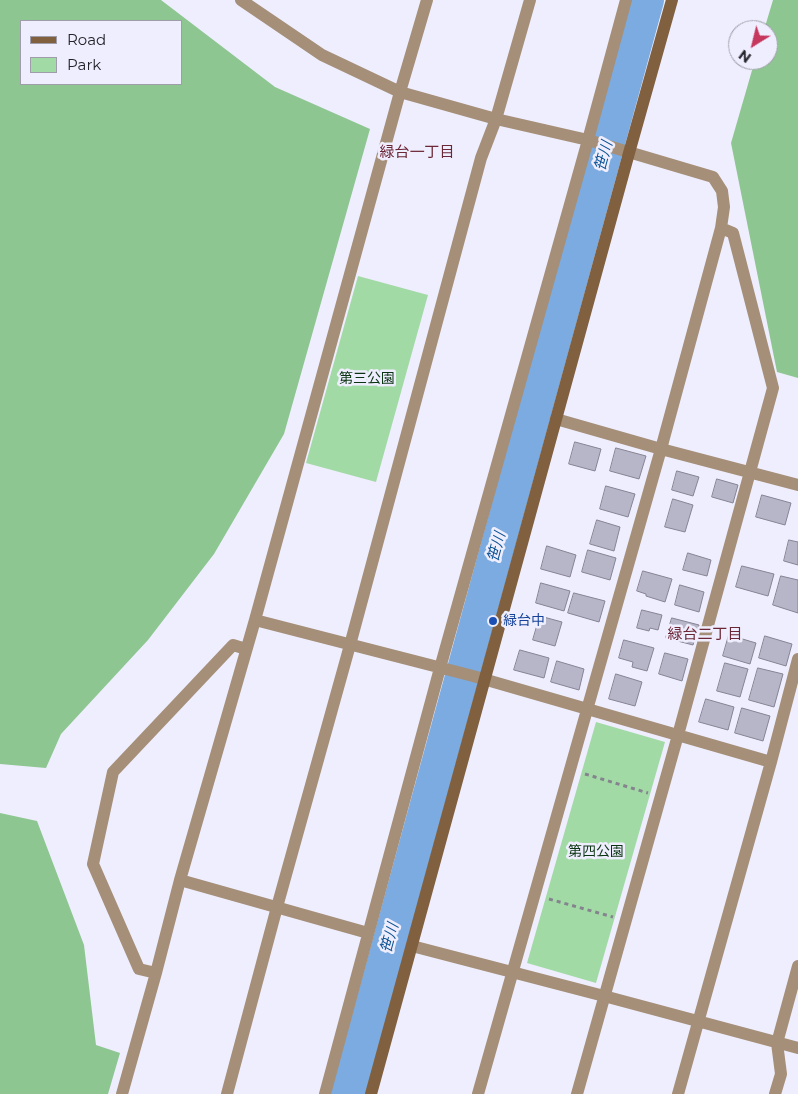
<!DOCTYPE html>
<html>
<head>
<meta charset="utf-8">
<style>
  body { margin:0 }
  #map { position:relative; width:798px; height:1094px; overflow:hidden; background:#efeefe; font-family:Montserrat,sans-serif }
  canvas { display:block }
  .legend { position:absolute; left:20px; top:20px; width:162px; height:65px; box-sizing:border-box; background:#efeefe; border:1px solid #9e9da9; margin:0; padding:6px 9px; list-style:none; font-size:15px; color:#24232a }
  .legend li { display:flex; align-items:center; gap:10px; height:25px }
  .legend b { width:25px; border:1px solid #9e9da9 }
  .north { position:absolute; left:728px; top:20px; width:50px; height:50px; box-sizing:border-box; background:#efeefe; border:1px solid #9e9da9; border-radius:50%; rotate:216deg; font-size:14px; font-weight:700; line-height:20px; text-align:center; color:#24232a }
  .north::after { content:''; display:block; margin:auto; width:18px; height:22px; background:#c6375e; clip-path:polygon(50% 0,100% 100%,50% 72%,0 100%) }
</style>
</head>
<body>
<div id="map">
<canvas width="798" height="1094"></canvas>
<ul class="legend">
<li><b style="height:6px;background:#80603e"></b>Road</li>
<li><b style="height:14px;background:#a2daa5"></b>Park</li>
</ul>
<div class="north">N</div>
</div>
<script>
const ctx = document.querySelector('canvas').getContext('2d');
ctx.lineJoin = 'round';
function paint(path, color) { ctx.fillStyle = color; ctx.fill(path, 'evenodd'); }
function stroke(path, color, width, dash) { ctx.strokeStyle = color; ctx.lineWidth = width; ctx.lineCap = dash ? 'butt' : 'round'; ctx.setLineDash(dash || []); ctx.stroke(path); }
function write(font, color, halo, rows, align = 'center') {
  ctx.font = font + ' Montserrat,"Noto Sans JP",sans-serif'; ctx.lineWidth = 5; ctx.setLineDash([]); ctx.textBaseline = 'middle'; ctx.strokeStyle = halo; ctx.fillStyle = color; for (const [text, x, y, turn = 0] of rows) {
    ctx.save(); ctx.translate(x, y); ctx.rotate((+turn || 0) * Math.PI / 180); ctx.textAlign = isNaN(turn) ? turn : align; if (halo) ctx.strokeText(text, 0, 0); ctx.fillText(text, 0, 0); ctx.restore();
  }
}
const green = new Path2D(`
  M358 276 428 295 376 482 306 463Z
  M596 722 665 742 596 983 527 963Z`);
const forest = new Path2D(`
  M0 0H161L275 87 370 129 284 434 214 554 148 640 61 734 46 768 0 764ZM181 21V84H21V21Z
  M773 0H798V378L777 372 731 143 755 60H768V30H764Z
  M0 813 37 821 84 945 96 1045 120 1053 108 1094H0Z`);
const river = new Path2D(`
  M348 1094 647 0`);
const building = new Path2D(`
  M575 442 601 449 595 471 569 464Z
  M616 448 646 456 639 479 610 471Z
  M677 471 699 477 693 496 672 490Z
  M717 479 738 485 733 503 712 497Z
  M606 486 635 494 628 517 600 509Z
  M762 495 791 503 785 525 756 517Z
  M673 499 693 505 685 532 665 527Z
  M597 520 620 527 614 551 590 544Z
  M789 540 798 542V565L784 561Z
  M547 546 576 555 570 577 541 569Z
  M588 550 616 558 610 580 582 572Z
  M688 553 711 560 707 576 683 570Z
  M742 566 774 574 768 596 736 587Z
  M643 571 672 579 665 602 646 596V594L637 591Z
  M781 576 798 580V613L773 605Z
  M541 583 570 591 564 611 536 603Z
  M680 585 704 592 699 612 675 605Z
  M574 593 605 601 599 622 568 613Z
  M642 610 662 615 658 630 650 628 649 631 637 628Z
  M540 616 562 622 555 646 533 640Z
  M672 618 699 625 693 645 666 638Z
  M729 635 756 643 750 664 723 656Z
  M765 636 792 644 786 666 759 658Z
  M624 640 654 648 647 671 632 667 633 662 619 658Z
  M520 650 549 658 544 678 514 670Z
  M665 653 688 659 682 681 659 674Z
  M557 661 584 669 579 690 551 682Z
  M725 663 748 669 740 697 717 691Z
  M758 668 783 674 774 707 749 700Z
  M616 674 642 682 635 706 609 699Z
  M706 699 734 707 728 730 699 722Z
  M742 708 770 716 763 741 735 733Z`);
const path = new Path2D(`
  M585 774 648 793
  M549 899 613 917`);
const street = new Path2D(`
  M241 0 322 55 400 92 496 119 588 140 713 177 722 191 724 207 721 228 661 449 478 1094
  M556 419 661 449 798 485
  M255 620 473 676 771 762
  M180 880 368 933
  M412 946 604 996 798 1048
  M156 973 139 969 93 864 113 772 233 645 246 649
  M122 1094 156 973 180 880 255 620 400 92 427 0
  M227 1094 277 907 350 645 481 158 496 119 530 0
  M325 1094 440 668 588 140 626 0
  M577 1094 678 735 773 388 733 233 721 228
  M678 1094 771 762 798 659
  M775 1094 781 1074 777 1043 798 966`);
const secondary = new Path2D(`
  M371 1094 629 153 672 0`);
const markers = [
  [493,621,5,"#1a4fb4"]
];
const parkNames = [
  ["第三公園",367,379],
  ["第四公園",596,852]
];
const transitNames = [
  ["緑台中",503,621]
];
const neighbourhoodNames = [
  ["緑台一丁目",417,153],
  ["緑台二丁目",705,635]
];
const waterNames = [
  ["笹川",604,156,-75],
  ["笹川",497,547,-75],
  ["笹川",390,938,-75]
];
paint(green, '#a2daa5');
paint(forest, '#8ec691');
stroke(river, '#7babe0', 34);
paint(building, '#b7b6c9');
stroke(building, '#858394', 1);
stroke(path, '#84838e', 3, [4, 4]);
stroke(street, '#a58f78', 12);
stroke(secondary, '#80603e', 12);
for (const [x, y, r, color] of markers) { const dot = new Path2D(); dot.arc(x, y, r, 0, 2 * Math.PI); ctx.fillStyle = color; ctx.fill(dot); stroke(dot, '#efeefe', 2); }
write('14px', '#0b3412', '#efeefe', parkNames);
write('14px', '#164399', '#efeefe', transitNames, 'left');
write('15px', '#6c2736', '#efeefe', neighbourhoodNames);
write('italic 15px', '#0c5394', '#efeefe', waterNames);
</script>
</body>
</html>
